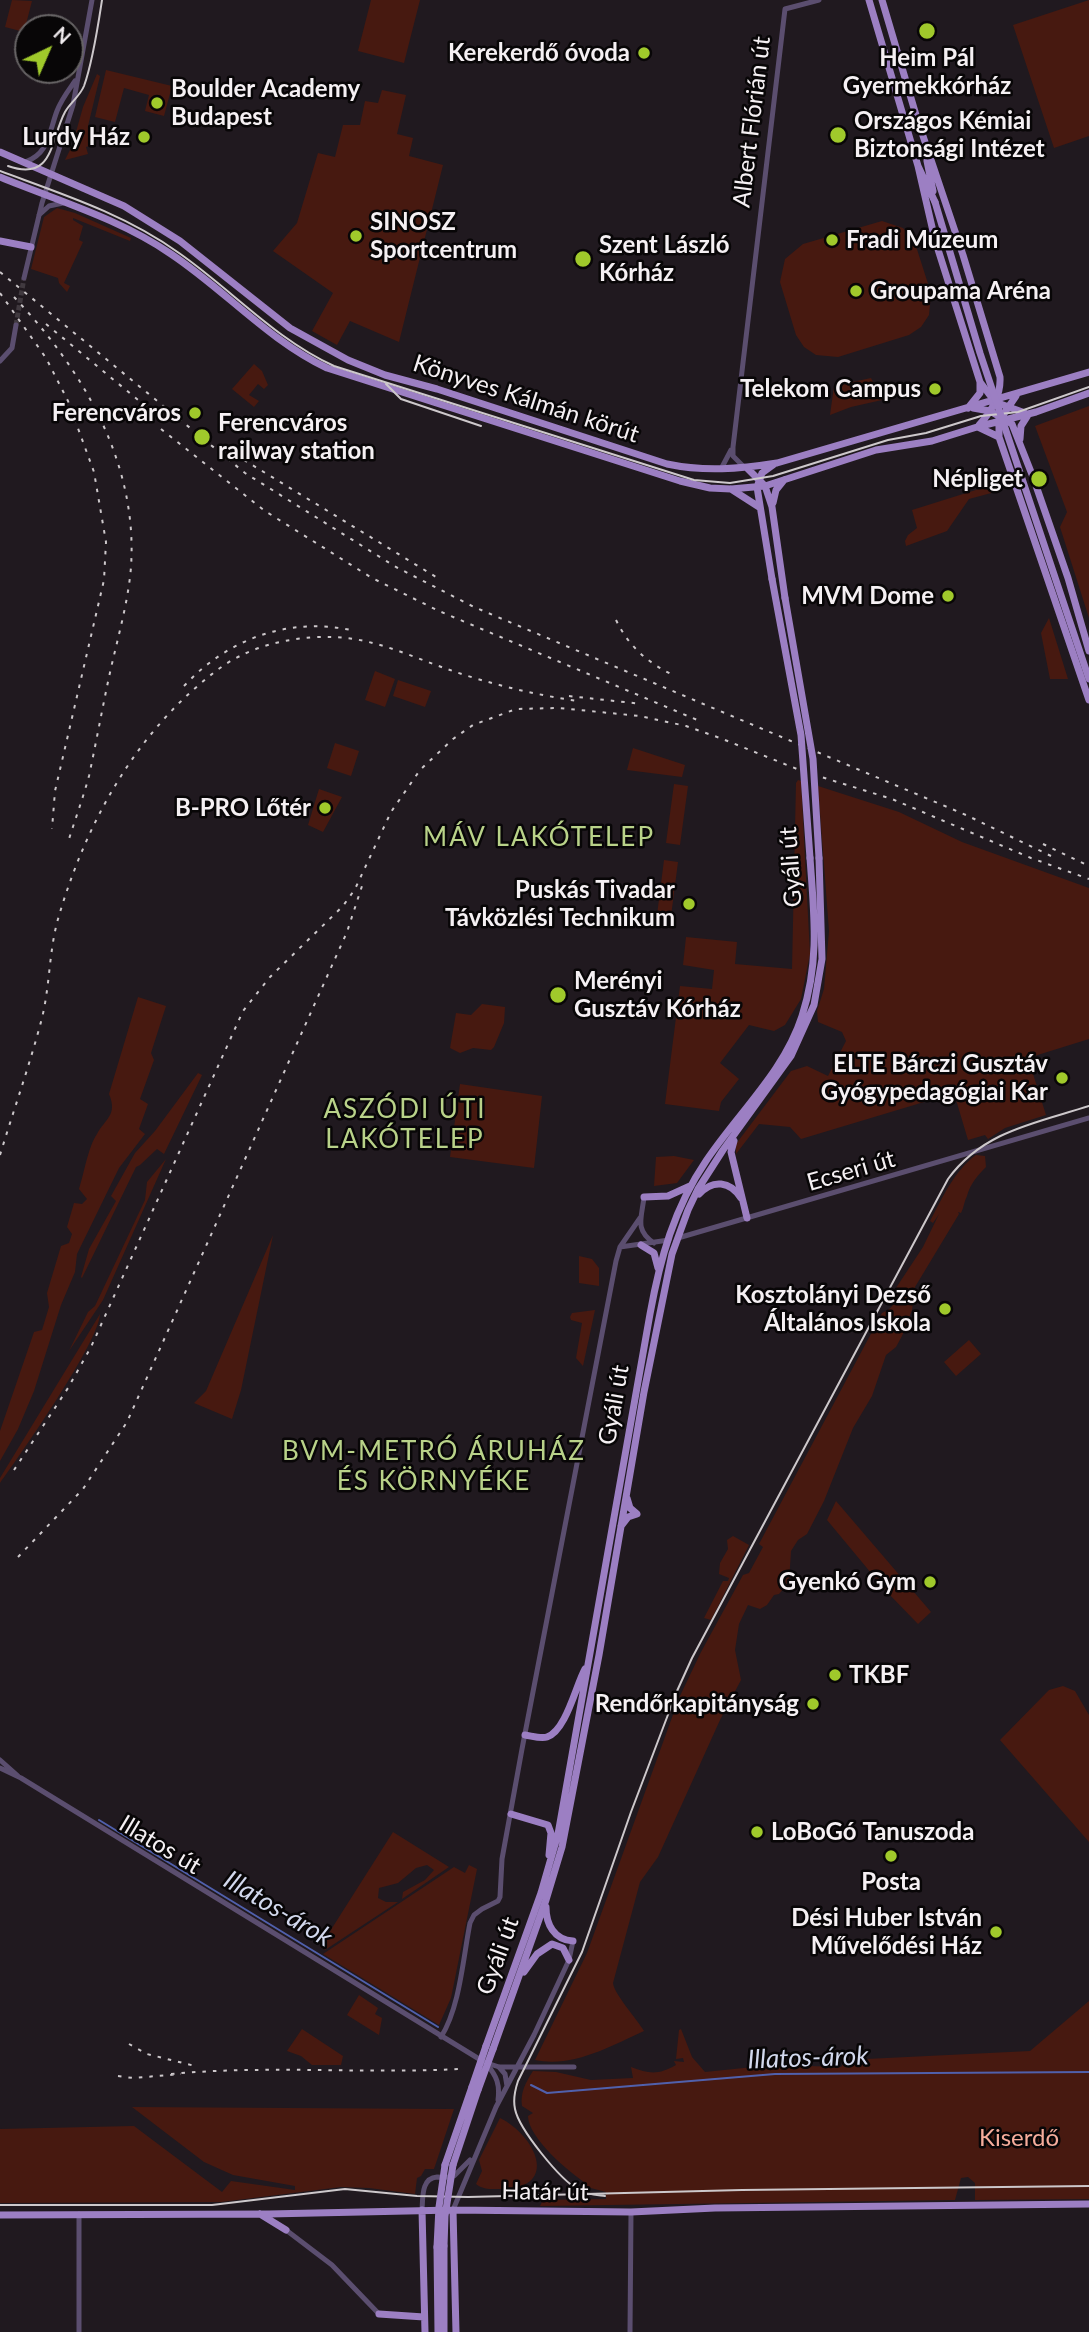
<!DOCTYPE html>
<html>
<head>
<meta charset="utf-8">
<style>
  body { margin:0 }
  #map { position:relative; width:1089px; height:2332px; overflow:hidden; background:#20191f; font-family:Lato,sans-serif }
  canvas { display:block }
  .north { position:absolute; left:14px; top:14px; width:70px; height:70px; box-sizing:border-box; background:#080607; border:2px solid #676465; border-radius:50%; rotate:44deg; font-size:19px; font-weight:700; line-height:28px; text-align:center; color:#f5f0f3 }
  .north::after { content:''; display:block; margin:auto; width:24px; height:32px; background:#a0c92b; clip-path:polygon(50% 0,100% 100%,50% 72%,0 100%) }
</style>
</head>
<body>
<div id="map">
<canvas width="1089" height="2332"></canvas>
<div class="north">N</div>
</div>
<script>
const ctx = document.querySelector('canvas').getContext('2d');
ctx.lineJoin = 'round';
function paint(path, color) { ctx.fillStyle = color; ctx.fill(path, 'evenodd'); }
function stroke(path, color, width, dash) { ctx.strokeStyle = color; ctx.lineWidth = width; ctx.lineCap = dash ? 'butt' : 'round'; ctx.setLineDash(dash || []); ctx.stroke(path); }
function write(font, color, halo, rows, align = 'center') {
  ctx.font = font + ' Lato,sans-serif'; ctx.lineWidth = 5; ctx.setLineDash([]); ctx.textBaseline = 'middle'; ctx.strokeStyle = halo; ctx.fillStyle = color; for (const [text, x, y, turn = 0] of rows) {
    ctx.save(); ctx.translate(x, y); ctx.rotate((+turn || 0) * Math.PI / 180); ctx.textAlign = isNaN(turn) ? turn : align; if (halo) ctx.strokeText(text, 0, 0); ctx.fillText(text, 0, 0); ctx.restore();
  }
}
const green = new Path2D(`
  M12 0 32 1 24 32 5 27Z
  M371 0H420L404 63 358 51Z
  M1089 0V136L1054 148 1013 25Z
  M106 70 172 86 164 116 145 111 149 95 124 88 115 122 95 117Z
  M97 74 100 76 88 126 89 146 86 147 88 154 65 160 78 134 76 132 83 107Z
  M382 90 406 95 397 134 413 138 409 156 443 165 399 342 350 321 337 345 312 331 333 293 273 251 297 223 318 153 335 157 343 125H360L365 101 378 103Z
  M57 208 75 213 131 238 130 241 73 218V220L83 226 79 240 83 242 64 283 70 286 67 292 59 283 58 278 31 269 44 217Z
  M882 221 903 228 914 240 931 293 929 315 921 327 909 335 838 357 816 355 804 347 796 335 780 282 785 259 803 244Z
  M254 364 262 371 268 385 264 389 258 384 249 395 259 401 254 407 232 389Z
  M871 378 882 400 851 407 830 415 834 386Z
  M1089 406V618L1060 527 1067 512 1035 426Z
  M995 484V492L969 499 947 531 906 546 905 541 908 535 917 528 912 510Z
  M1049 618 1068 679H1050L1041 633Z
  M375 671 395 679 385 707 365 700Z
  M398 680 431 691 425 707 393 696Z
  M335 743 359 751 351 776 327 768Z
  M633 748 685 765 682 777 627 770Z
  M798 780 801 781 810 954 801 999 785 1025 774 1031 749 1025 720 1063 739 1079 721 1102 719 1111 665 1104 680 986 712 989 714 970 683 965 686 937 737 942 735 964 792 969 796 783Z
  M674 784 688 786 680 845 666 843Z
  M818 786 899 812 962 842 1089 888V1039L1028 1058 1046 1115 1005 1128 988 1139 985 1135 968 1140 954 1093 801 1139 790 1127 759 1124 736 1154V1144L791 1071 807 1066 828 1076 846 1041 842 1032 818 1022 817 1011 824 989 829 931Z
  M319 789 342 797 323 832 308 825Z
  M664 860 678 862 670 924 656 923Z
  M138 997 166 1006 151 1053 154 1060 140 1099 148 1104 139 1129 145 1134 119 1168 77 1254 75 1272 61 1305 34 1391 18 1429 0 1461V1431L34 1332 42 1330 49 1307 47 1293 61 1246 69 1243 72 1234 67 1227 74 1203 82 1204 87 1199 79 1189C84 1174 88 1147 97 1134 105 1119 118 1115 109 1094Z
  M482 1004 505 1007 504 1023 494 1047 491 1050 473 1048 460 1053 450 1048 456 1013 471 1015Z
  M198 1073 202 1075 164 1154 157 1149 140 1165 136 1167 82 1278 81 1277 89 1249 116 1201 111 1196 135 1153 155 1131Z
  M460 1084 542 1096 534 1168 450 1157Z
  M976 1155 985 1156 986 1167C978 1175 970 1184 967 1196 964 1202 964 1207 961 1213L958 1212 959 1214 915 1287 912 1310 902 1336 896 1347 886 1355 872 1396 853 1428 824 1501 807 1534 798 1540 791 1551 789 1582 779 1594 774 1595 767 1605 760 1609 748 1605 739 1624 735 1650 741 1680 720 1720 658 1857 640 1882 613 1983C614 1994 637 2019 644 2031 611 2046 573 2068 535 2060L587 1953 679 1698 701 1652 743 1575 749 1573 763 1547 759 1544 882 1313C892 1308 896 1305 892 1294L923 1247 939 1214 933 1223 930 1221C943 1197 954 1171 976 1155Z
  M674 1156 694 1160 677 1183 654 1186 656 1157Z
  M166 1159 103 1300 69 1351 88 1312 95 1306 145 1200 147 1182Z
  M273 1235 241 1390 232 1419 194 1403 206 1391Z
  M579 1256 592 1259 599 1268V1286L579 1283Z
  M595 1310 583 1366 576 1358 582 1323 571 1320 570 1317 572 1313Z
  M100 1314C99 1342 21 1454 0 1483V1478Z
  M969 1340 981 1354 956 1376 944 1362Z
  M836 1501 931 1612 918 1624 886 1591 827 1520Z
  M733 1536 749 1545 711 1620 704 1618 723 1581H728L729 1578 719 1574 720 1563 728 1549 727 1540Z
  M1063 1686 1075 1691 1089 1715V1842L1000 1740 1049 1690Z
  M393 1832 449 1867 402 1899 403 1892 425 1880 434 1870 427 1865 416 1868 398 1883 379 1888 378 1898 386 1902H398L325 1950 320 1947Z
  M469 1865 477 1869 451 1998 439 2025 323 1954 454 1867 465 1873Z
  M359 1995 378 2008 375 2014 382 2018 379 2035 347 2015Z
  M1089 2001V2199L975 2200V2183L968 2177 961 2178 955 2200 540 2206 543 2200 606 2199V2192L587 2187V2184C570 2173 528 2138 528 2116L533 2113 522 2106C520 2092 526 2082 533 2071L556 2072 591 2080 633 2078 631 2067C649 2074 659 2075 676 2065L674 2061 684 2062 683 2058 676 2059 679 2030 681 2029 692 2057 705 2072 773 2065 841 2067 846 2060 1030 2051Z
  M302 2029 343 2056 341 2065H312L301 2056 287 2051Z
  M132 2107 447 2109H454L434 2169H425L421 2176 417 2178 415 2194 369 2188 341 2187 221 2202 0 2203V2129L134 2126 222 2192 231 2181 295 2190V2186L233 2175 204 2162Z
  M500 2118C535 2135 561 2188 502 2189 492 2189 483 2190 476 2184L482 2171 479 2160Z`);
const stream = new Path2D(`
  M99 1820 438 2027
  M531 2085 547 2093 775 2074 1089 2072`);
const minorTunnel = new Path2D(`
  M16 325 24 278`);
const minor = new Path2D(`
  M25 162C49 154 49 132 57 111 61 100 68 91 75 81
  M39 215 49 206 63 203
  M24 278 42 203 73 105 92 0
  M0 361 12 348 16 325
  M744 467 733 456V447L785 9 819 0
  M721 469 731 450
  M644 1197C642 1217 634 1230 654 1243
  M678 1238 1089 1118
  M620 1247 669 1240
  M0 1760 18 1776
  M0 1768 21 1778 484 2062 499 2067H574
  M441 2037C460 2007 463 1958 470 1923L474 1915 482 1909 498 1901 500 1897 502 1859 522 1749 616 1261 620 1247 640 1218
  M487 2065C497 2076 500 2085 498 2100
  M499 2067 505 2074 507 2086
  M422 2210C423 2198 421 2178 437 2177 444 2177 448 2178 454 2176L470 2160
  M453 2210 496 2107 534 2035 569 1960 573 1941
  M286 2230 332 2265 379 2314
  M79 2332V2214
  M630 2332 631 2212`);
const major = new Path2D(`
  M869 0 918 166 935 202
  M882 0 921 132
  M921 130 963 255 1000 377C1001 395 991 412 979 425
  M0 152 124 206 180 241 290 328 348 360 385 375 437 389 667 464C705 472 739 469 777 463L1089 372
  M927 161 933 191
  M918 166 935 240 980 382 995 402 1025 413
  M0 177C58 201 118 218 171 254 225 290 268 340 327 368L680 481 710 488 731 489 765 486 876 450 932 441 977 427 1036 412 1089 393
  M0 241 31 247
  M1016 396 999 421V437L1089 700
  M968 408 980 393V382
  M973 408 990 411 1012 424 1033 477 1068 578 1089 651
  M978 427 999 437
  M1020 439 1021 426 1028 415
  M747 468 765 486 772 507 785 598
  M731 489 759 507
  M773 503 776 490 784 480
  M772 579 757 487 762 473 773 465
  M734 1141 731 1152 747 1218
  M699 1194C713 1179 730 1181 741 1198
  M644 1197 668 1196 690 1186
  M641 1245 654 1253 658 1268
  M621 1526 628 1517 637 1514 630 1508 627 1498
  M525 1735C532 1736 541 1739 547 1737 566 1731 576 1685 585 1669
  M511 1814 548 1825 551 1833 549 1855
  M546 1907C546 1924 554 1940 573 1941
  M524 1972 537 1954 552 1944 563 1948 569 1960
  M486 2046 541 1893 558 1834 650 1314C660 1259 674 1208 706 1161 738 1113 784 1072 802 1016 820 960 814 915 810 858
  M493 2049 546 1900 562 1847 599 1655 644 1392 672 1254 688 1210 698 1189 723 1150 791 1056 814 1005 822 959 819 858
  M445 2165 472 2087
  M453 2165 478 2090
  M422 2210 425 2332
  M453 2210 456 2332
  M260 2214 286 2230
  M0 2215 269 2214 453 2210 631 2212 715 2208 1089 2204
  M444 2246V2332
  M437 2247 438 2332
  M379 2314 424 2317`);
const tram = new Path2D(`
  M8 166C54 182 50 140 65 112 70 103 80 96 84 86 93 61 98 26 102 0
  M0 171C62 194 125 214 179 253 232 290 275 339 334 366L694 480 730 483 773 476 888 440 926 433 981 416 1018 412 1089 387
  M386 384 401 399 481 426
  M605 2196C596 2195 587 2195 579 2190 560 2180 519 2129 515 2109 513 2100 515 2090 518 2081L582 1952 631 1812 677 1691 692 1658 948 1179C983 1131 1036 1123 1089 1106
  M0 2205H212L345 2189 417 2196 468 2197 742 2190 1089 2186`);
const rail = new Path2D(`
  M0 272 245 473 396 567 474 607 966 815 1051 856
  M0 293 46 358 68 401 94 472 106 542 104 580 55 791 52 829
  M14 297C83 370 138 463 131 567 128 604 117 640 109 677 102 710 96 743 89 776 83 798 75 820 68 842
  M46 324 166 423
  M161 429 265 511 372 578 439 611 702 722
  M244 460 441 580
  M616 620C629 647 648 663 675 676
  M184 686C228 639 287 617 351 630
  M569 696 642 704
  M1043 844 1089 866
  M0 1155C14 1109 30 1064 42 1018 50 985 49 951 58 919 83 833 126 750 193 690 208 677 223 664 240 656 267 642 303 636 333 637 374 638 412 657 450 670 490 684 536 695 578 701
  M14 1470 68 1388 91 1347 243 1011 270 977 343 906 355 889 391 812 420 770 453 739 473 725 516 709 559 708 640 716 686 726 720 738 802 771 892 799 1031 858 1089 879
  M18 1557 83 1489 127 1422 347 932 362 886
  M129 2044 147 2054 195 2066
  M171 2074C267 2065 364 2074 459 2069
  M118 2076 133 2078 181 2074`);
const majorBridge = new Path2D(`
  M935 202 980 353 1089 679
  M772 579 801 735 810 858
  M785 598 813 759 819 858
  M472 2087 486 2046
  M478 2090 493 2049
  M444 2246 445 2216 453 2165
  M437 2247 439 2207 445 2165`);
const markers = [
  [927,31,9,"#a0c92b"],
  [644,53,7,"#a0c92b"],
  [157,103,7,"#a0c92b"],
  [838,135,9,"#a0c92b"],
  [144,137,7,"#a0c92b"],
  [356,236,7,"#a0c92b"],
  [832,240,7,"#a0c92b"],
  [583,259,9,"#a0c92b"],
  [856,291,7,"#a0c92b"],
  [935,389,7,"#a0c92b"],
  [195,413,7,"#a0c92b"],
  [202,437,9,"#a0c92b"],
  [1039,479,9,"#a0c92b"],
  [948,596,7,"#a0c92b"],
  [325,808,7,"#a0c92b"],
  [689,904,7,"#a0c92b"],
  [558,995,9,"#a0c92b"],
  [1062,1078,7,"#a0c92b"],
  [945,1309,7,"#a0c92b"],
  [930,1582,7,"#a0c92b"],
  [835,1675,7,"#a0c92b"],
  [813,1704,7,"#a0c92b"],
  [757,1832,7,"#a0c92b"],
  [891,1856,7,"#a0c92b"],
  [996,1932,7,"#a0c92b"]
];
const poiNames = [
  ["Kerekerdő óvoda",630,53],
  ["Heim Pál",927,58,"center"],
  ["Gyermekkórház",927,86,"center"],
  ["Boulder Academy",171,89,"left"],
  ["Budapest",171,117,"left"],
  ["Országos Kémiai",854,121,"left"],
  ["Biztonsági Intézet",854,149,"left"],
  ["Lurdy Ház",130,137],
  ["SINOSZ",370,222,"left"],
  ["Sportcentrum",370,250,"left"],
  ["Fradi Múzeum",846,240,"left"],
  ["Szent László",599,245,"left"],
  ["Kórház",599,273,"left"],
  ["Groupama Aréna",870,291,"left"],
  ["Telekom Campus",921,389],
  ["Ferencváros",181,413],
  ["Ferencváros",218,423,"left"],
  ["railway station",218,451,"left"],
  ["Népliget",1023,479],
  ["MVM Dome",934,596],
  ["B-PRO Lőtér",311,808],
  ["Puskás Tivadar",675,890],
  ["Távközlési Technikum",675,918],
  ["Merényi",574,981,"left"],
  ["Gusztáv Kórház",574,1009,"left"],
  ["ELTE Bárczi Gusztáv",1048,1064],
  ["Gyógypedagógiai Kar",1048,1092],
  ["Kosztolányi Dezső",931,1295],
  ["Általános Iskola",931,1323],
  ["Gyenkó Gym",916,1582],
  ["TKBF",849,1675,"left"],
  ["Rendőrkapitányság",799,1704],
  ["LoBoGó Tanuszoda",771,1832,"left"],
  ["Posta",891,1882,"center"],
  ["Dési Huber István",982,1918],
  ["Művelődési Ház",982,1946]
];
const streetNames = [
  ["Albert Flórián út",752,122,-83],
  ["Könyves Kálmán körút",526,399,18],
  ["Gyáli út",791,867,-94],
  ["Ecseri út",851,1171,-16],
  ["Gyáli út",614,1405,-80],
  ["Illatos út",160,1845,31],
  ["Gyáli út",498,1956,-70],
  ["Határ út",545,2192,1]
];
const parkNames = [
  ["Kiserdő",1019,2138]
];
const neighbourhoodNames = [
  ["MÁV LAKÓTELEP",539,838],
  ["ASZÓDI ÚTI",405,1110],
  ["LAKÓTELEP",405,1140],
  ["BVM-METRÓ ÁRUHÁZ",434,1452],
  ["ÉS KÖRNYÉKE",434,1482]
];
const waterNames = [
  ["Illatos-árok",278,1909,31],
  ["Illatos-árok",808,2058,-2]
];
paint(green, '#471910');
stroke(stream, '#5060ac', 2);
stroke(minorTunnel, '#40393f', 5, [5, 2.5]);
stroke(minor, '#5b4e6f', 5);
stroke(major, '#9c7fc3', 7);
stroke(tram, '#cdc8cb', 2);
stroke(rail, '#cdc8cb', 2, [3.5, 7]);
stroke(majorBridge, '#9c7fc3', 7);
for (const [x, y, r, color] of markers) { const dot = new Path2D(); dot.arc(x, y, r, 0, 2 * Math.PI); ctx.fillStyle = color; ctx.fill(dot); stroke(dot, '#080607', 2.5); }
write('bold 24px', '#f5f0f3', '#080607', poiNames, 'right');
write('24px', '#f5f0f3', '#080607', streetNames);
write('24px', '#f6ac9b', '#080607', parkNames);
ctx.letterSpacing = '2px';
write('26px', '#b9d289', '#080607', neighbourhoodNames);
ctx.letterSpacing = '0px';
write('italic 26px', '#d2d8ed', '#080607', waterNames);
</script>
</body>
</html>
